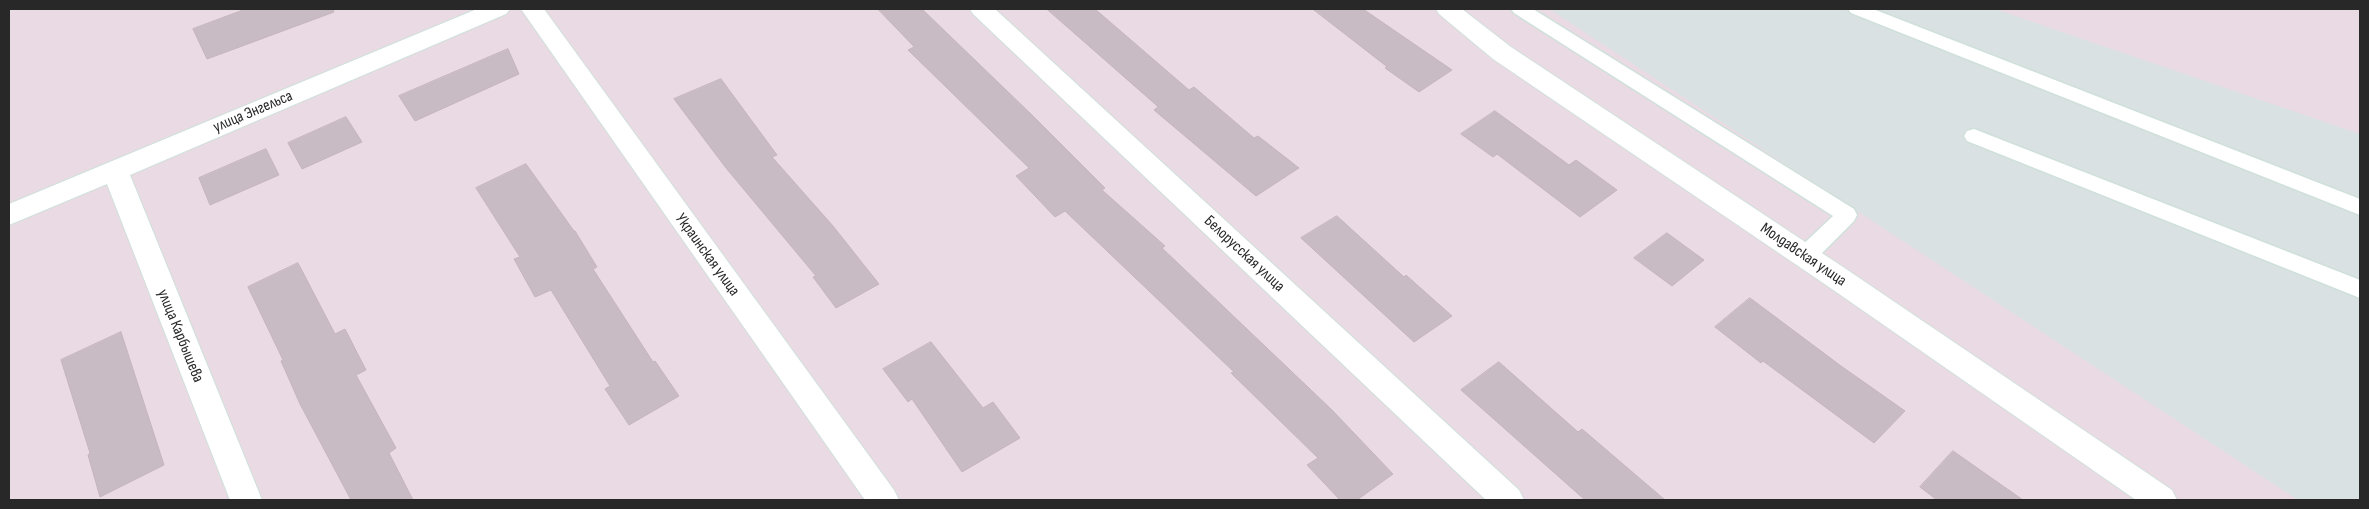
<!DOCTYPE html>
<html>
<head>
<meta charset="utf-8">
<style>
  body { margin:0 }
  #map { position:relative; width:2369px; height:509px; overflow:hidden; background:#eadae3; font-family:"Sofia Sans Condensed",sans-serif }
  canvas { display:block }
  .frame { position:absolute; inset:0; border:10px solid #282828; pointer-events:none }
</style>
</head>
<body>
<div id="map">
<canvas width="2369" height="509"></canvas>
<div class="frame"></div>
</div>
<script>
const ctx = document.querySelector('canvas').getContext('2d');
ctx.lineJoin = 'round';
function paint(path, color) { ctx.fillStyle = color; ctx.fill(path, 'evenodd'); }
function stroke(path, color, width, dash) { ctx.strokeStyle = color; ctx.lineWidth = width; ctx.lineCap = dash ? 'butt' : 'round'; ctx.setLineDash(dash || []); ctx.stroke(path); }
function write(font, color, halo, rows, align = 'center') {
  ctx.font = font + ' "Sofia Sans Condensed",sans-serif'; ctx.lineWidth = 4.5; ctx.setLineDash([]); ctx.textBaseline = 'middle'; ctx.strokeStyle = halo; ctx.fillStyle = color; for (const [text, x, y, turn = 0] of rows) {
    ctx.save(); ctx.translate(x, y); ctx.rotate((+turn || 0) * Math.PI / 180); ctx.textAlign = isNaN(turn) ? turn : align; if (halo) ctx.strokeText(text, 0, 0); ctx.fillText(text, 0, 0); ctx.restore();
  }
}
const industrial = new Path2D(`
  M1549 9H1995L2360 134V500H2298Z`);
const building = new Path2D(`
  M246 9H333L334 12 207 59 193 29Z
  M878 9H922L1033 116 1105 188 1102 190 1165 246 1162 248 1332 410 1393 474 1357 500H1340L1307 465 1318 458 1231 373 1234 372 1065 211 1055 217 1016 176 1029 168 908 50 914 47Z
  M1047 9H1095L1189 90 1194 87 1254 138 1258 136 1299 168 1256 196 1154 110 1158 107Z
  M1313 9H1363L1452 70 1419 92 1385 68 1387 67Z
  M508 49 519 74 415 121 399 96Z
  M721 79 777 155 772 157 833 226 879 284 836 308 813 277 816 276 726 168 674 99Z
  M1495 111 1569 165 1576 160 1617 190 1580 217 1497 154 1493 157 1461 134Z
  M346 117 362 142 302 169 288 143Z
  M266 149 279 175 210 205 199 178Z
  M526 164 574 231H575L597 267 593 269 653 362 655 361 679 396 629 425 605 389 610 386 551 290 535 297 514 259 520 257 476 188Z
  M1337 216 1404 277 1406 275 1452 316 1414 342 1301 238Z
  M1667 233 1704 260 1672 286 1634 258Z
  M298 263 335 334 345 329 366 370 356 375 396 448 389 453 413 500H351L300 404 281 361 283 360 248 287Z
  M1750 298 1841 366 1905 411 1874 443 1763 361 1761 363 1715 327Z
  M121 332 164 465 100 497 88 455 90 453 61 360Z
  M931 342 983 408 993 402 1020 438 962 472 912 399 908 402 883 369Z
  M1499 362 1578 432 1582 429 1665 500H1585L1461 390Z
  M1953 451 2023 500H1937L1920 487Z`);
const service = new Path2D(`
  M1511 9H1533L1854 209 1857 215 1854 221 1813 262 1805 264 1797 262 1794 256 1797 250 1833 216 1514 13Z
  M1848 9H1873L2360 199V215L1851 13Z
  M1974 129 2360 280V298L1967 141 1964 136 1967 131Z`);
const minor = new Path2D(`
  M477 9H510L506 14 130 175 262 500H230L107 184 9 225V204Z
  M521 9H544L894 490 899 500H865Z
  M970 9H995L1519 490 1524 500H1486L973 14Z
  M1436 9H1462L1511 47 1849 271 2172 490 2177 500H2136L1829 287 1493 59 1439 14Z`);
const streetNames = [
  ["улица Энгельса",253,112,-23],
  ["Белорусская улица",1244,254,43],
  ["Украинская улица",707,255,54],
  ["Молдавская улица",1803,255,34],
  ["улица Карбышева",180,336,68]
];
paint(industrial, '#dae1e2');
paint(building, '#c9bbc3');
stroke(building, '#c5b4bc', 1);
stroke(service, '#cfe0da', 3);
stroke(minor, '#cfe0da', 2);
paint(service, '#fff');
paint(minor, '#fff');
write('16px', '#282828', '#fff', streetNames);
</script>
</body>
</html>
